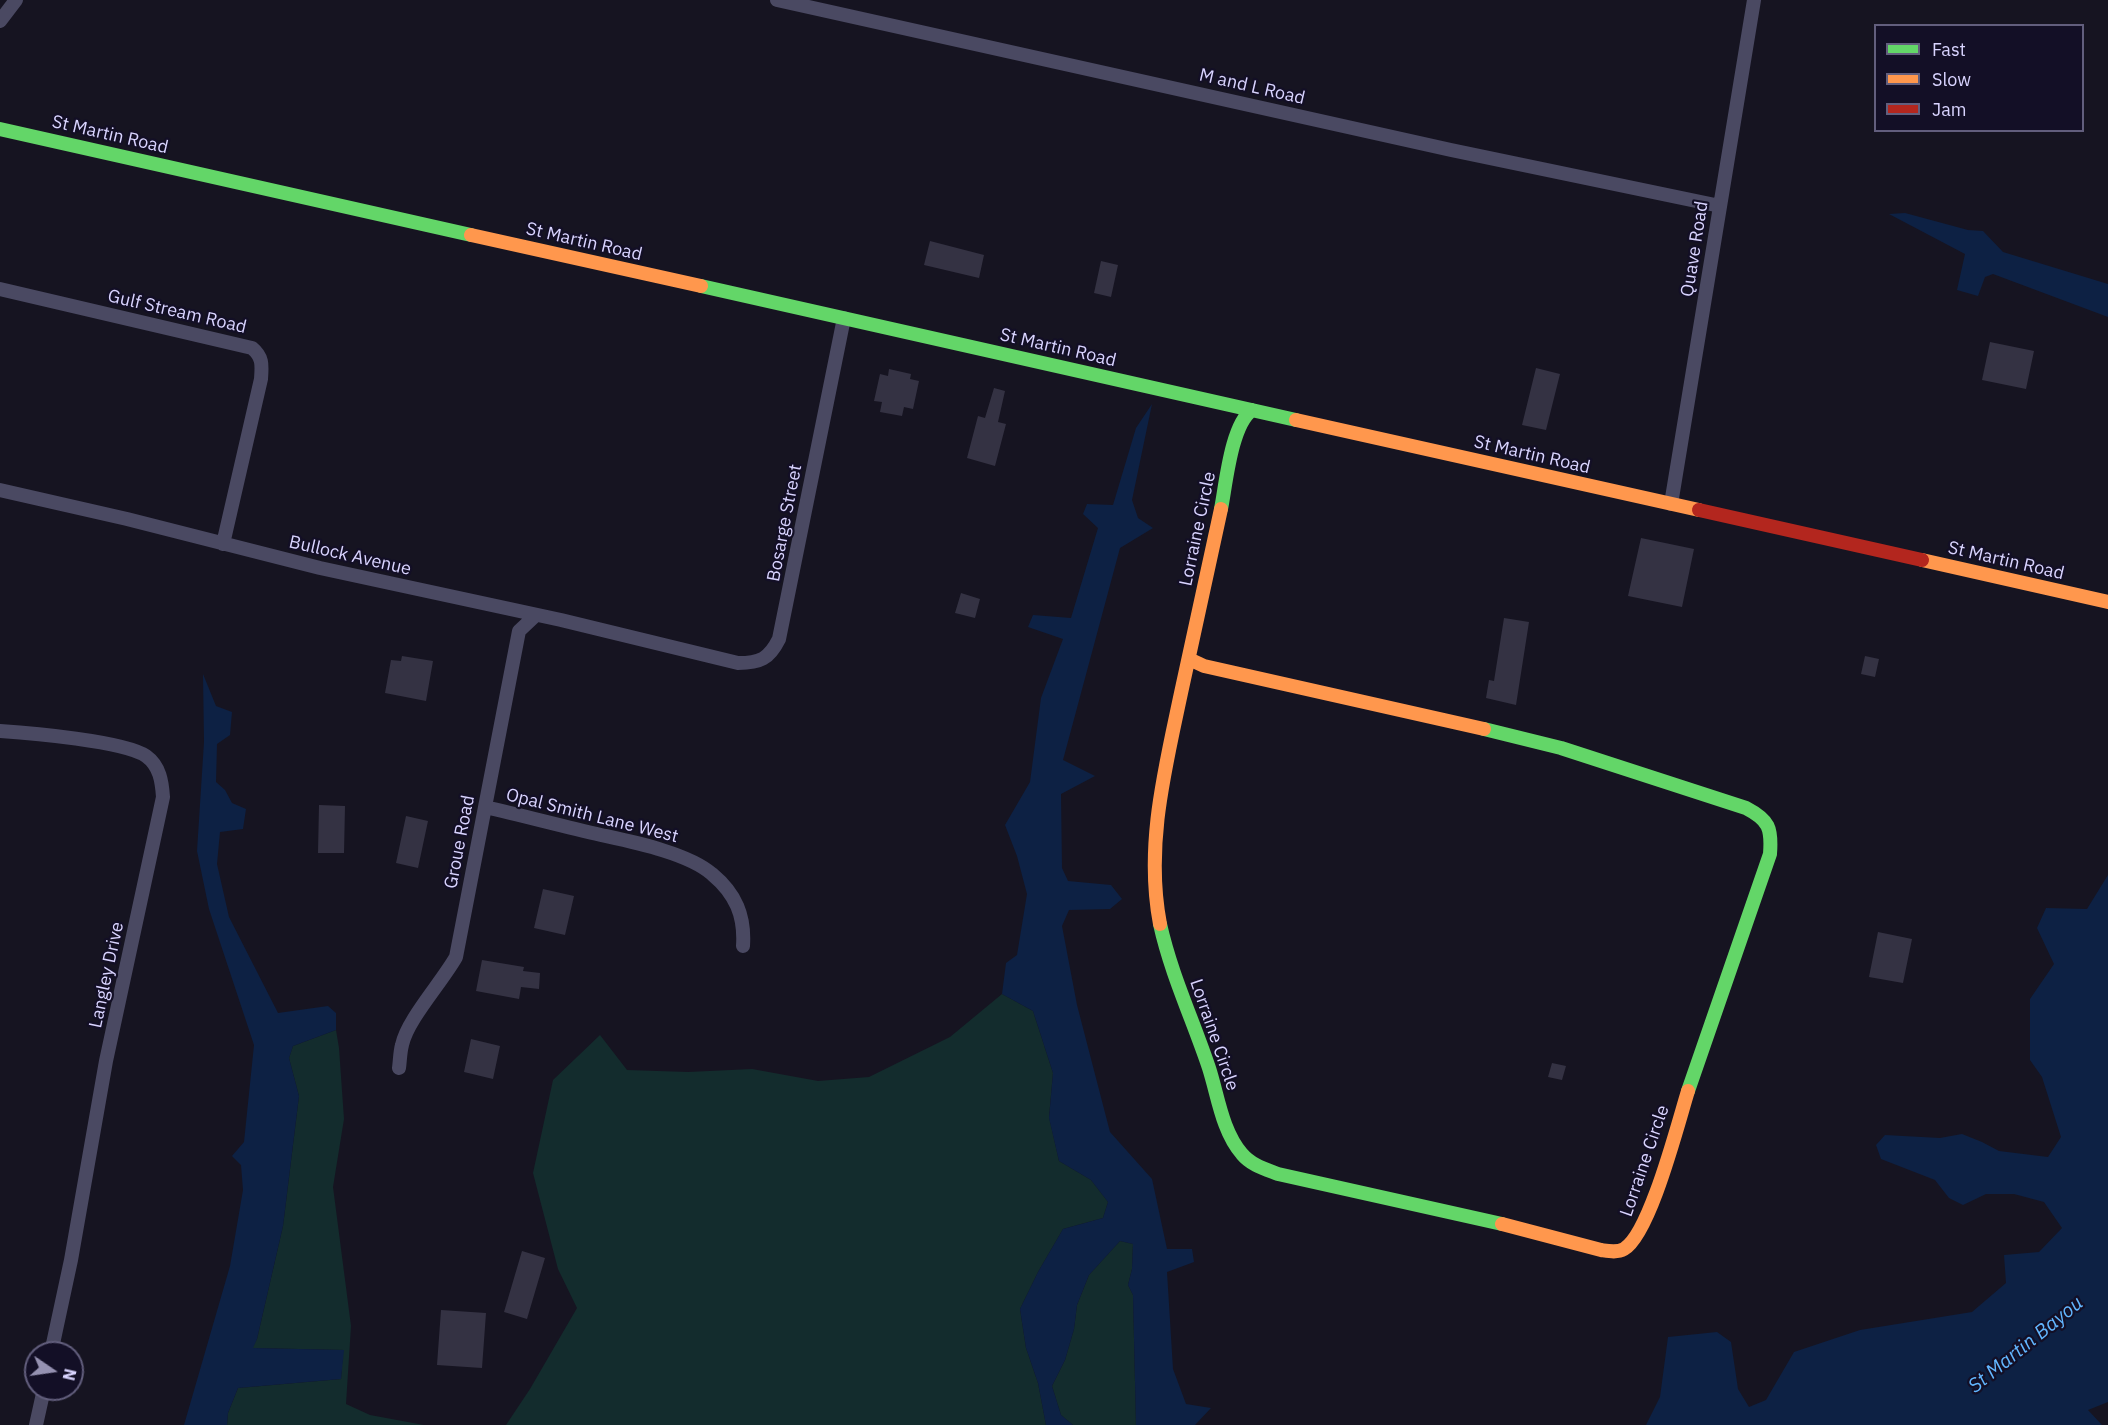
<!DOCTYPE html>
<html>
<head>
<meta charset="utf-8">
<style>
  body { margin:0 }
  #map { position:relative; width:2108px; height:1425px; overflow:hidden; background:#161421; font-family:"IBM Plex Sans",sans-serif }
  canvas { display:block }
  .legend { position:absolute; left:1874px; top:24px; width:210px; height:108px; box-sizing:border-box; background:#130f26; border:2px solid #625e7d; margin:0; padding:8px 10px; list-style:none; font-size:18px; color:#d9d4ff }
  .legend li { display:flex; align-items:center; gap:12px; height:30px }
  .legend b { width:30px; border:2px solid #625e7d }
  .north { position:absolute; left:24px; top:1341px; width:60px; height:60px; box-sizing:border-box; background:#130f26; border:2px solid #625e7d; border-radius:50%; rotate:103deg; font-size:16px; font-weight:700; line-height:24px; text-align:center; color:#d9d4ff }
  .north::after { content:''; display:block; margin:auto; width:21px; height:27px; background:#9591b1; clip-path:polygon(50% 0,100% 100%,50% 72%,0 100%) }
</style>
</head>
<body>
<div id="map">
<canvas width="2108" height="1425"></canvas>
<ul class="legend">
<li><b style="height:8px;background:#63d668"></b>Fast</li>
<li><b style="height:8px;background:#ff974d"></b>Slow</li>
<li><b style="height:8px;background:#b3261e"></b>Jam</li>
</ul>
<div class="north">N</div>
</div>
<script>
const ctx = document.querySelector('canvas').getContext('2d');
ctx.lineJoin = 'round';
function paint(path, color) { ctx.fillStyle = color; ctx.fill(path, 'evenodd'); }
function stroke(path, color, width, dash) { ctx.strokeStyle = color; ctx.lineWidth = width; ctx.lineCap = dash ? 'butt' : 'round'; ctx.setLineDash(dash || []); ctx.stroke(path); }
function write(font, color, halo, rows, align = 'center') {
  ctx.font = font + ' "IBM Plex Sans",sans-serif'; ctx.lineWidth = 4.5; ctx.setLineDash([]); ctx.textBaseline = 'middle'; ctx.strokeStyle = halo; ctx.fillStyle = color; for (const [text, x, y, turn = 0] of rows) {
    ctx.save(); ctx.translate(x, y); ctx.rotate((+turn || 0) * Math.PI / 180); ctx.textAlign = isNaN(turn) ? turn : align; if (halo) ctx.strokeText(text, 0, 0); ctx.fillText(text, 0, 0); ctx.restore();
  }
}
const green = new Path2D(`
  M1002 994 1033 1011 1053 1073 1049 1117 1059 1161 1091 1180 1108 1202 1103 1218 1063 1229 1038 1272 1020 1309 1026 1348 1038 1383 1046 1425H506L530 1389 577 1308 558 1269 533 1173 553 1080 600 1035 627 1070 688 1072 752 1069 818 1081 869 1077 950 1037Z
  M336 1030 339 1048 344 1119 333 1187 351 1326 346 1404 370 1415 424 1425H227L228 1413 238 1388 341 1379 343 1350 252 1348 257 1339 283 1226 299 1096 289 1058 293 1046Z
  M1120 1241 1133 1244 1132 1269 1128 1285 1133 1295 1136 1425H1073L1061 1415 1052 1386 1065 1360 1074 1329 1077 1305 1089 1275Z`);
const water = new Path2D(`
  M1905 213 1968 230 1983 231 2003 252 2108 284V317L1993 274 1985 277 1978 296 1957 290 1965 254 1889 214Z
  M1152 404 1132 500 1138 518 1153 528 1120 548 1063 760 1095 776 1061 794 1062 868 1068 881 1111 885 1122 899 1110 909 1069 910 1062 926 1077 1005 1110 1132 1152 1179 1167 1249H1192L1194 1262 1167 1272 1173 1369 1186 1404 1211 1408 1195 1425H1136L1133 1295 1128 1285 1132 1269 1133 1244 1120 1241 1089 1275 1077 1305 1074 1329 1065 1360 1052 1386 1061 1415 1073 1425H1046L1038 1383 1026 1348 1020 1309 1038 1272 1063 1229 1103 1218 1108 1202 1091 1180 1059 1161 1049 1118 1053 1073 1033 1011 1002 994 1006 963 1017 955 1027 894 1017 856 1005 825 1030 782 1041 698 1063 639 1028 627 1033 615 1071 618 1098 528 1083 514 1087 504 1113 505 1136 428Z
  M203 674 216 706 232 712 230 735 217 744 216 782 225 790 232 803 246 809 243 829 220 832 217 864 229 917 278 1013 328 1006 336 1013V1030L293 1046 289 1058 299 1096 283 1226 257 1339 253 1348 344 1350 341 1379 238 1388 228 1413 227 1425H184L230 1266 243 1190 241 1165 232 1156 244 1142 254 1045 209 909 197 851 204 742Z
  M2108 875V1402L2088 1410 2102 1425H1646L1660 1397 1668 1337 1717 1332 1731 1342 1738 1389 1749 1407 1766 1400 1794 1352 1860 1330 1972 1312 2006 1283 2004 1255 2039 1252 2062 1228 2044 1202 2014 1194H1986L1963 1205 1949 1198 1935 1180 1881 1159 1876 1145 1885 1135 1940 1138 1962 1134 1982 1142 1999 1151 2048 1157 2061 1137 2042 1077 2030 1060V999L2054 964 2037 928 2046 908 2087 909Z`);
const building = new Path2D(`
  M930 241 984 255 979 278 924 265Z
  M1101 261 1118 265 1111 297 1094 293Z
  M1990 342 2034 351 2026 389 1982 380Z
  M1536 368 1560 374 1546 430 1522 425Z
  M889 369 911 374 910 379 919 381 913 409 904 407 902 416 880 412 882 402 874 401 880 374 888 376Z
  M994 388 1005 391 998 422 1006 424 995 466 967 458 978 416 985 418Z
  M1641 538 1694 549 1682 607 1628 596Z
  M961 593 980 599 975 618 955 613Z
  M1504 618 1529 622 1516 705 1486 698 1489 680 1494 681Z
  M402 656 433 661 426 701 385 693 391 660 401 661Z
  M1865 656 1879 659 1875 677 1861 674Z
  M319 805 345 806 344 853H318Z
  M406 816 428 821 418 868 396 863Z
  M543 889 574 896 565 935 534 928Z
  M1878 932 1912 939 1903 983 1869 977Z
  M482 960 524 967 523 971 540 973 539 989 521 987 519 999 476 991Z
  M471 1039 500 1046 493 1079 464 1072Z
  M1552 1063 1566 1066 1562 1080 1548 1077Z
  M522 1251 545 1258 527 1319 504 1312Z
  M441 1310 486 1313 482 1368 437 1365Z`);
const street = new Path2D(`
  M777 0 1451 150 1720 206
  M0 21 16 0
  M0 289 252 348C263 357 262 365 261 379L223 544
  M0 490 127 519 320 568 561 620 738 663C760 663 769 659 779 639L844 318
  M1671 504 1754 0
  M0 731C30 733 124 741 146 756 160 766 162 782 163 797L106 1061 71 1260 51 1353
  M485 807C524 816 562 826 601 835 633 842 688 853 712 874 736 894 745 916 743 946
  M399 1068C400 1061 400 1052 402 1045 407 1020 442 982 456 957L519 631 536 615
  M36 1425 44 1389`);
const fast = new Path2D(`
  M0 129 471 235
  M701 286 1296 420
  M1221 509C1226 484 1231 425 1252 410
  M1484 729 1561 748 1746 808C1769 820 1772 828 1770 854L1688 1091
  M1160 924C1171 974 1193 1020 1209 1068 1218 1096 1222 1131 1242 1154 1251 1165 1265 1169 1278 1174L1502 1224`);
const slow = new Path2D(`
  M471 235 701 286
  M1296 420 1699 510
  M1922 560 2108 602
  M1189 659 1204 666 1484 729
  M1160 924C1145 846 1165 769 1181 693 1194 632 1207 571 1221 509
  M1502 1224 1601 1250C1608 1251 1617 1253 1624 1249 1650 1234 1678 1123 1688 1091`);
const jam = new Path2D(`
  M1699 510 1922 560`);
const streetNames = [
  ["M and L Road",1252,87,13],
  ["St Martin Road",110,135,13],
  ["St Martin Road",584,242,13],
  ["Quave Road",1695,249,-81],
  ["Gulf Stream Road",177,312,13],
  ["St Martin Road",1058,348,13],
  ["St Martin Road",1532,455,13],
  ["Bosarge Street",785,523,-79],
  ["Lorraine Circle",1198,529,-78],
  ["Bullock Avenue",350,556,13],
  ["St Martin Road",2006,561,13],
  ["Opal Smith Lane West",592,816,14],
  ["Groue Road",460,842,-79],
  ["Langley Drive",107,975,-78],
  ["Lorraine Circle",1214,1035,71],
  ["Lorraine Circle",1645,1161,-71]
];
const waterNames = [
  ["St Martin Bayou",2026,1345,-39]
];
paint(green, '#132c2d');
paint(water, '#0d2144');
paint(building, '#343243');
stroke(street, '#4a4962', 14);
stroke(fast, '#63d668', 14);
stroke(slow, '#ff974d', 14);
stroke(jam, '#b3261e', 14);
write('18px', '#d9d4ff', '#130f26', streetNames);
write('italic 20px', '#62b6ff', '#130f26', waterNames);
</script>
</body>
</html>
